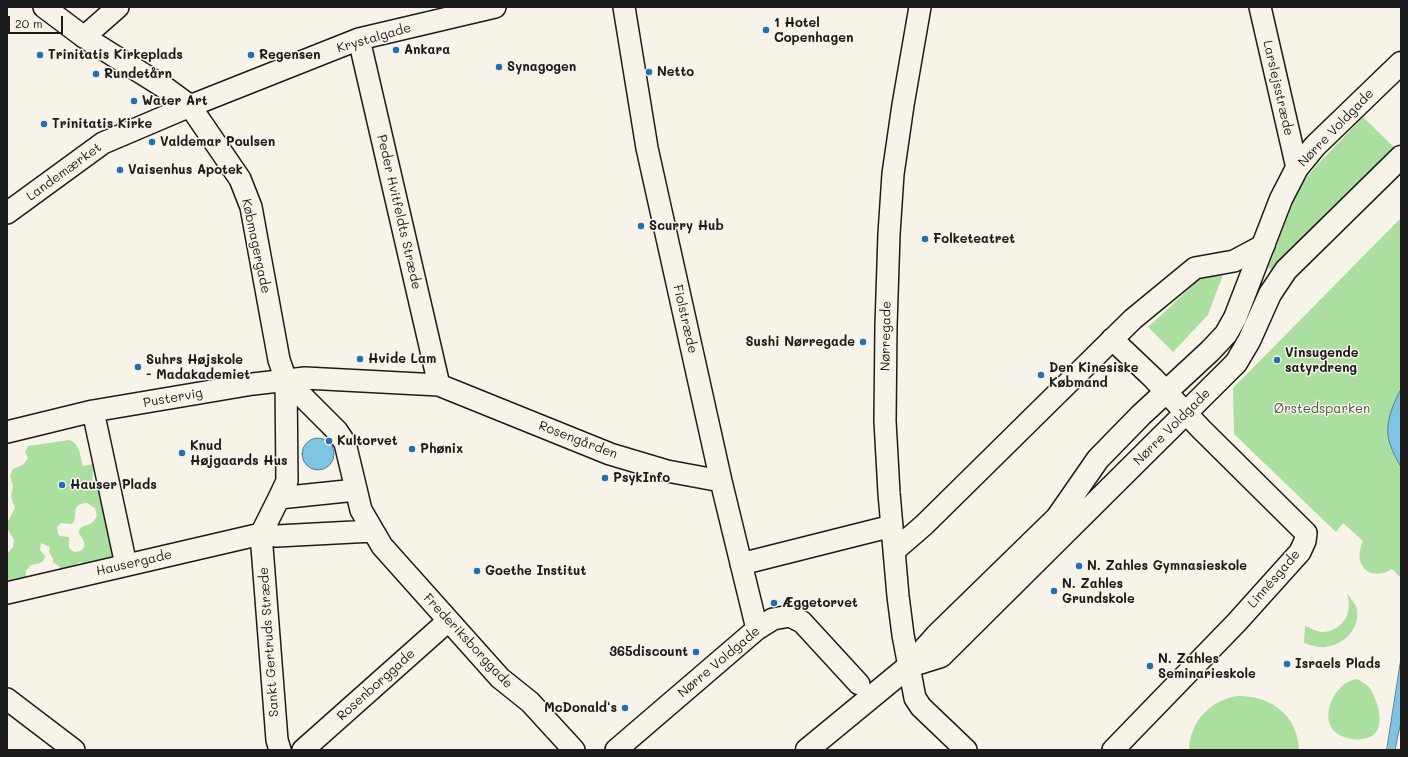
<!DOCTYPE html>
<html>
<head>
<meta charset="utf-8">
<style>
  body { margin:0 }
  #map { position:relative; width:1408px; height:757px; overflow:hidden; background:#f7f3e8; font-family:Mali,sans-serif }
  canvas { display:block }
  .frame { position:absolute; inset:0; border:8px solid #1c1c1c; pointer-events:none }
  .scale { position:absolute; left:8px; top:16px; width:55px; height:18px; box-sizing:border-box; border:2px solid #1c1c1c; border-top:0; padding-left:5px; font-size:12px; line-height:14px; white-space:nowrap; color:#1c1c1c; -webkit-text-stroke:3px #f7f3e8; paint-order:stroke }
</style>
</head>
<body>
<div id="map">
<canvas width="1408" height="757"></canvas>
<div class="frame"></div>
<div class="scale">20 m</div>
</div>
<script>
const ctx = document.querySelector('canvas').getContext('2d');
ctx.lineJoin = 'round';
function paint(path, color) { ctx.fillStyle = color; ctx.fill(path, 'evenodd'); }
function stroke(path, color, width, dash) { ctx.strokeStyle = color; ctx.lineWidth = width; ctx.lineCap = dash ? 'butt' : 'round'; ctx.setLineDash(dash || []); ctx.stroke(path); }
function write(font, color, halo, rows, align = 'center') {
  ctx.font = font + ' Mali,sans-serif'; ctx.lineWidth = 3; ctx.setLineDash([]); ctx.textBaseline = 'middle'; ctx.strokeStyle = halo; ctx.fillStyle = color; for (const [text, x, y, turn = 0] of rows) {
    ctx.save(); ctx.translate(x, y); ctx.rotate((+turn || 0) * Math.PI / 180); ctx.textAlign = isNaN(turn) ? turn : align; if (halo) ctx.strokeText(text, 0, 0); ctx.fillText(text, 0, 0); ctx.restore();
  }
}
const green = new Path2D(`
  M1363 117 1395 148 1274 272 1268 268 1299 187 1316 166Z
  M1401 218V578L1392 569C1369 583 1352 564 1363 541L1343 523 1336 532 1234 434 1233 388Z
  M1225 269 1208 315 1173 352 1148 327 1203 276Z
  M69 440C80 443 80 456 83 466L93 464C95 472 91 477 93 484H100L108 534 114 557 107 560 98 561 93 565H88L80 562 76 565 75 569 61 570 59 566 53 562V559L49 552 50 547 41 543 40 550 45 556C43 566 36 562 30 566L26 571V578L10 583 7 577 8 568 7 554 13 547 14 540 8 530 7 523 15 508 11 497 13 486 10 476 13 469 23 465 28 458 25 452 28 446ZM87 503 95 508 97 516 93 522C87 527 79 524 79 533 83 540 88 544 81 551L74 552 69 548V537L60 536 58 534 57 527 61 523 71 524 74 522C77 513 71 504 87 503Z
  M1347 593C1350 598 1356 604 1357 609 1360 629 1344 645 1325 647 1319 648 1310 645 1304 643L1305 626C1309 627 1313 630 1317 631 1330 635 1345 625 1348 612 1349 605 1349 600 1347 593Z
  M1357 679C1361 681 1365 683 1368 686 1377 697 1387 727 1372 736 1361 743 1337 739 1331 727 1322 709 1338 681 1357 679Z
  M1237 696C1270 695 1298 715 1299 750H1189C1190 722 1209 701 1237 696Z`);
const water = new Path2D(`
  M1401 389V467C1396 458 1389 446 1388 435 1386 420 1394 402 1401 389Z
  M302 454a16 16 0 1 1 32 0a16 16 0 1 1-32 0Z
  M1401 658V721L1395 750H1387Z`);
const street = new Path2D(`
  M44 7 84 37 167 89 190 106 240 179 251 207 279 360 286 380 337 431 345 443 361 510 382 546 500 678 530 702 574 750
  M624 7 647 148 721 481 757 629
  M920 7 903 105 893 174 889 234 886 326 885 421 889 493 898 596 903 635 915 698 921 707 966 750
  M1260 7 1297 168
  M84 37 118 7
  M359 39 439 385
  M7 213 103 143 190 106 359 39 495 7
  M1112 339 1153 378 1201 429 1306 533 1305 541 1300 552 1237 622 1113 750
  M93 411 253 384 305 378 439 385 610 454 667 471 721 481
  M7 432 93 411 126 565
  M279 498 287 481 286 380
  M261 534 277 740 280 750
  M261 534 279 498 356 490
  M894 551 924 525 1133 319 1195 268 1234 261 1264 245
  M741 564 892 526
  M7 593 261 534 277 536 373 531
  M7 699 74 750
  M303 750 448 621
  M616 750 757 629 773 619 790 616 802 622 859 684`);
const secondary = new Path2D(`
  M909 666 941 656 1236 363 1249 341 1270 294 1286 270 1401 157
  M807 750 909 666 936 636 1057 518 1098 459 1141 415 1210 351 1226 334 1235 318 1281 199 1297 168 1315 146 1401 63`);
const markers = [
  [766,30,4,"#1f6fb2"],
  [396,50,4,"#1f6fb2"],
  [40,55,4,"#1f6fb2"],
  [251,55,4,"#1f6fb2"],
  [499,67,4,"#1f6fb2"],
  [649,72,4,"#1f6fb2"],
  [96,74,4,"#1f6fb2"],
  [134,101,4,"#1f6fb2"],
  [44,124,4,"#1f6fb2"],
  [152,142,4,"#1f6fb2"],
  [120,170,4,"#1f6fb2"],
  [641,226,4,"#1f6fb2"],
  [925,239,4,"#1f6fb2"],
  [863,342,4,"#1f6fb2"],
  [360,359,4,"#1f6fb2"],
  [1277,360,4,"#1f6fb2"],
  [138,367,4,"#1f6fb2"],
  [1041,375,4,"#1f6fb2"],
  [329,441,4,"#1f6fb2"],
  [412,449,4,"#1f6fb2"],
  [182,453,4,"#1f6fb2"],
  [605,478,4,"#1f6fb2"],
  [62,485,4,"#1f6fb2"],
  [1079,566,4,"#1f6fb2"],
  [477,571,4,"#1f6fb2"],
  [1054,591,4,"#1f6fb2"],
  [774,603,4,"#1f6fb2"],
  [696,652,4,"#1f6fb2"],
  [1287,664,4,"#1f6fb2"],
  [1150,666,4,"#1f6fb2"],
  [625,708,4,"#1f6fb2"]
];
const poiNames = [
  ["1 Hotel",774,23],
  ["Copenhagen",774,38],
  ["Ankara",404,50],
  ["Trinitatis Kirkeplads",48,55],
  ["Regensen",259,55],
  ["Synagogen",507,67],
  ["Netto",657,72],
  ["Rundetårn",104,74],
  ["Water Art",142,101],
  ["Trinitatis Kirke",52,124],
  ["Valdemar Poulsen",160,142],
  ["Vaisenhus Apotek",128,170],
  ["Scurry Hub",649,226],
  ["Folketeatret",933,239],
  ["Sushi Nørregade",855,342,"right"],
  ["Vinsugende",1285,353],
  ["satyrdreng",1285,368],
  ["Hvide Lam",368,359],
  ["Suhrs Højskole",146,360],
  ["- Madakademiet",146,375],
  ["Den Kinesiske",1049,368],
  ["Købmand",1049,383],
  ["Kultorvet",337,441],
  ["Knud",190,446],
  ["Højgaards Hus",190,461],
  ["Phønix",420,449],
  ["PsykInfo",613,478],
  ["Hauser Plads",70,485],
  ["N. Zahles Gymnasieskole",1087,566],
  ["Goethe Institut",485,571],
  ["N. Zahles",1062,584],
  ["Grundskole",1062,599],
  ["Æggetorvet",782,603],
  ["365discount",688,652,"right"],
  ["N. Zahles",1158,659],
  ["Seminarieskole",1158,674],
  ["Israels Plads",1295,664],
  ["McDonald's",617,708,"right"]
];
const streetNames = [
  ["Krystalgade",374,38,-16],
  ["Larslejsstræde",1278,88,77],
  ["Nørre Voldgade",1336,128,-46],
  ["Landemærket",64,172,-36],
  ["Peder Hvitfeldts Stræde",399,212,77],
  ["Købmagergade",256,246,78],
  ["Fiolstræde",685,319,77],
  ["Nørregade",886,336,-89],
  ["Pustervig",173,398,-10],
  ["Nørre Voldgade",1172,427,-45],
  ["Rosengården",578,440,21],
  ["Hausergade",134,563,-13],
  ["Linnésgade",1274,579,-49],
  ["Frederiksborggade",468,641,47],
  ["Sankt Gertruds Stræde",269,642,-94],
  ["Nørre Voldgade",719,662,-40],
  ["Rosenborggade",376,685,-42]
];
const parkNames = [
  ["Ørstedsparken",1322,409]
];
paint(green, '#abdfa0');
paint(water, '#7fc4e0');
stroke(water, '#578192', 1);
stroke(street, '#1c1c1c', 24);
stroke(secondary, '#1c1c1c', 25);
stroke(street, '#f7f3e8', 21);
stroke(secondary, '#f7f3e8', 22);
for (const [x, y, r, color] of markers) { const dot = new Path2D(); dot.arc(x, y, r, 0, 2 * Math.PI); ctx.fillStyle = color; ctx.fill(dot); stroke(dot, '#f7f3e8', 1.5); }
write('bold 13px', '#1c1c1c', '#f7f3e8', poiNames, 'left');
write('13px', '#1c1c1c', '#f7f3e8', streetNames);
write('13px', '#475644', '#f7f3e8', parkNames);
</script>
</body>
</html>
